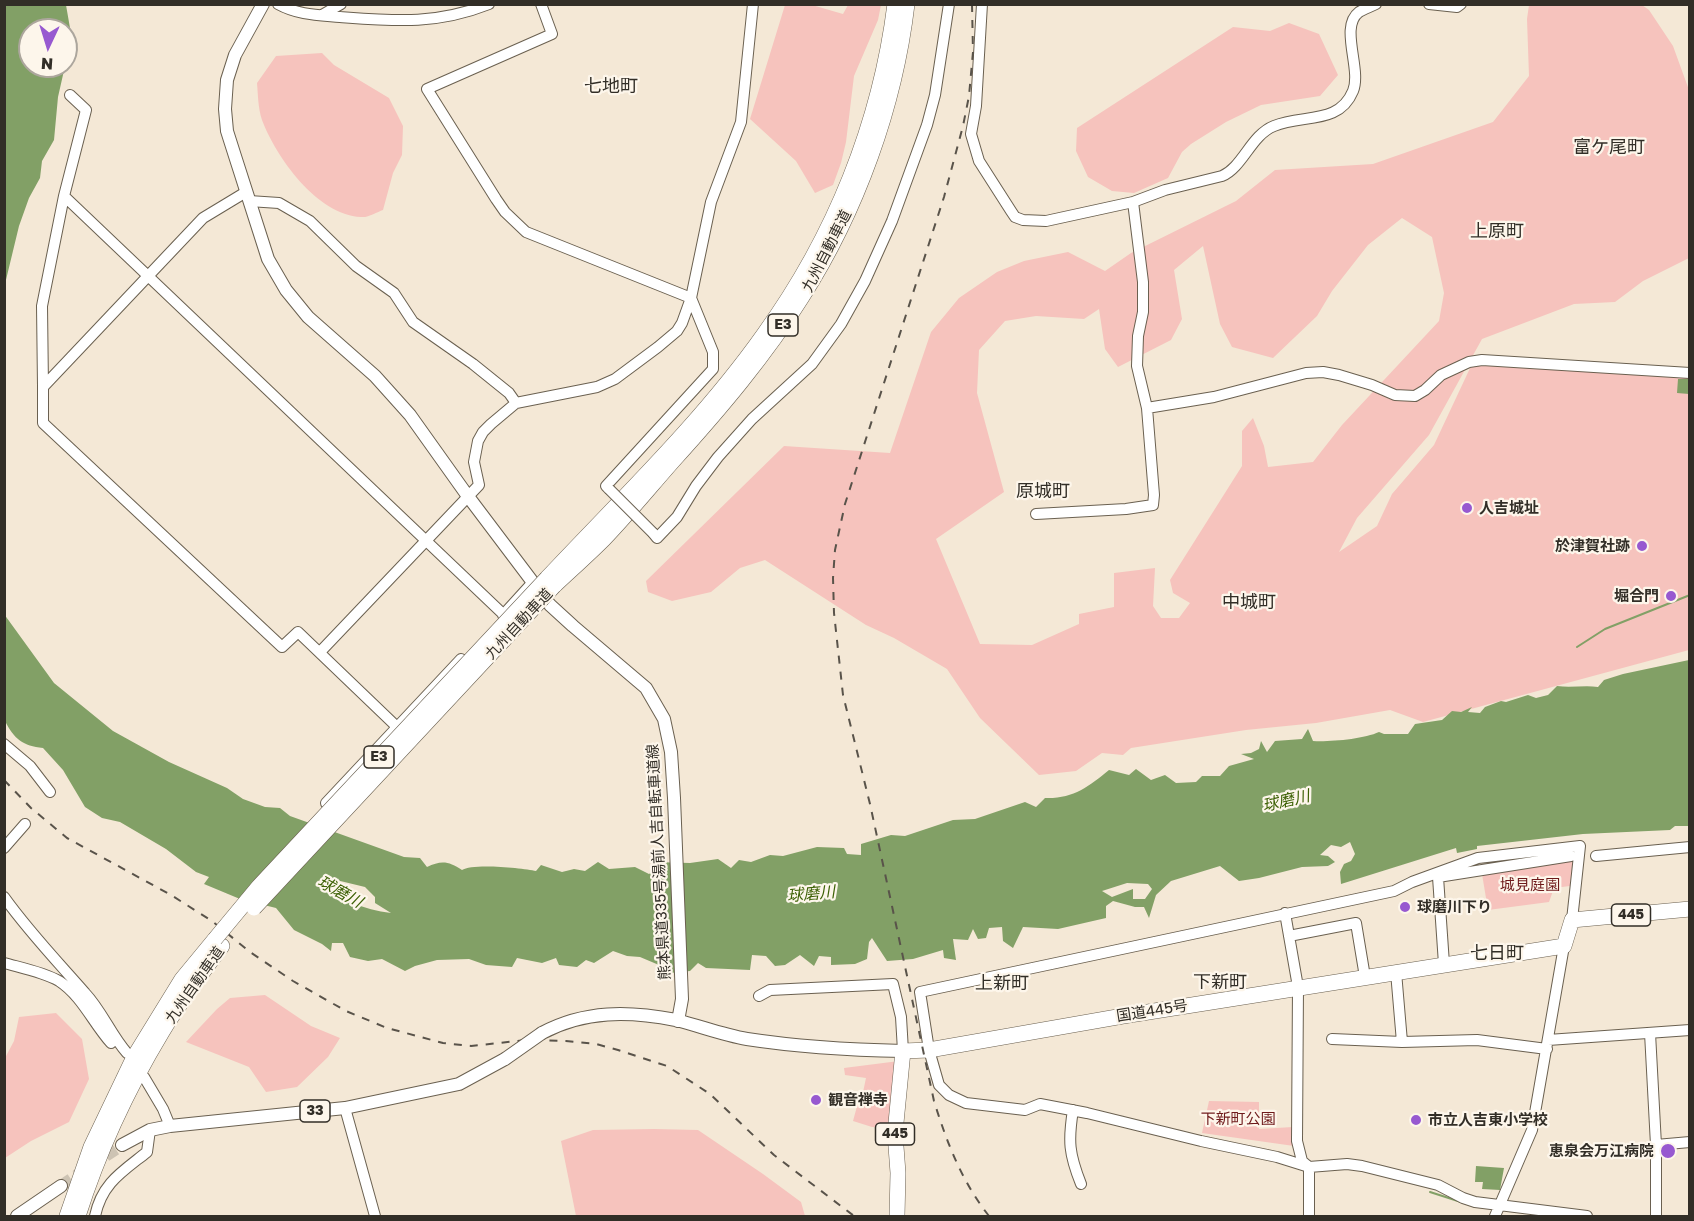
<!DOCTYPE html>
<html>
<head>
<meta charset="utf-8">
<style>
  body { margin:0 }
  #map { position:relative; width:1694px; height:1221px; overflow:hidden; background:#f4e8d6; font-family:"Golos Text",sans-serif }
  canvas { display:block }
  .frame { position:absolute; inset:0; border:6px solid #322e27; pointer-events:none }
  .north { position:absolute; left:18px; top:18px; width:60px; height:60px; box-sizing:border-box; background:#fdf6eb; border:2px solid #aca69d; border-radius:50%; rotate:184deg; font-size:16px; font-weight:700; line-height:24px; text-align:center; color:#322e27 }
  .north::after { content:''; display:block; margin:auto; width:21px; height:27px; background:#9759d0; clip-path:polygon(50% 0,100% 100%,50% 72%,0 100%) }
</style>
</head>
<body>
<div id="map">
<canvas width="1694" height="1221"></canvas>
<div class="frame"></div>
<div class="north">N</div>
</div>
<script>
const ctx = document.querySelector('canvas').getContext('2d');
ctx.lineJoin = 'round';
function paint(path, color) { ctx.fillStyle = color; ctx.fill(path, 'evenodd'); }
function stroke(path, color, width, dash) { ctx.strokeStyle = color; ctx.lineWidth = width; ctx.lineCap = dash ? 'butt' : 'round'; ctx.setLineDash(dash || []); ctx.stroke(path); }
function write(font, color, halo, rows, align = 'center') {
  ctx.font = font + ' "Golos Text","Noto Sans JP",sans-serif'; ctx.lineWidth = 4.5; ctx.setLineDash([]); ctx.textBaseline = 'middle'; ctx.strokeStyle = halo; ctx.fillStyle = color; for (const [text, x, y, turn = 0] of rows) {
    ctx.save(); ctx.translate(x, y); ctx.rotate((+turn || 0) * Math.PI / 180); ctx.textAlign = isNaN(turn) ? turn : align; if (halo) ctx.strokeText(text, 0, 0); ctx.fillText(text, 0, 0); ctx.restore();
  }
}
const green = new Path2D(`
  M785 5H812L843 14 848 5H881L878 20 854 76 846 142 841 163 833 185 815 193 796 161 750 119Z
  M1529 5H1642L1649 10 1673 46 1689 90V258L1643 281 1615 302 1574 304 1482 339 1429 435 1357 518 1339 552 1377 526 1392 494 1434 445 1471 366 1498 363 1689 373V650L1423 722 1390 710 1316 723 1246 730 1131 748 1123 755 1102 753 1076 771 1039 775 980 718 947 669 894 638 866 625 765 560 740 568 711 592 672 601 648 592 646 581 784 446 890 453 931 332 959 298 997 272 1024 261 1068 252 1105 271 1131 253 1236 201 1275 170 1373 164 1493 122 1529 76 1527 19ZM1402 218 1432 237 1444 293 1439 321 1342 425 1313 462 1268 467 1264 446 1253 418 1242 431V466L1170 580 1173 593 1190 603 1179 618H1161L1153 606 1155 568 1114 573V607L1079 614V624L1032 645 980 644 936 539 1004 492 977 393 979 350 1005 321 1036 316 1084 319 1099 309 1105 349 1118 367 1171 340 1182 319 1174 270 1203 246 1220 324 1232 347 1273 358 1317 316 1332 291 1368 245Z
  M1289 23 1319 34 1338 75 1320 96 1261 105 1226 122 1191 144 1182 152 1168 178 1134 193 1112 191 1088 177 1076 151 1077 128 1233 27 1270 31Z
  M322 53 334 65 389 98 403 126 402 155 393 173 383 210C377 212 368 218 361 217 317 215 276 157 262 120 258 108 258 94 257 83L276 56Z
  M1573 859 1570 886 1554 888 1549 902 1488 910 1482 874Z
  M265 995 311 1026 340 1038 328 1057 297 1087 266 1092 249 1067 186 1042 217 1009 230 998Z
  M56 1013 82 1039 89 1079 69 1122 31 1141 5 1158V1058L14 1041 19 1017Z
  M899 1061 892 1128 872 1127 853 1121 859 1099 862 1097 866 1078 845 1075 844 1068Z
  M1209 1101 1259 1102V1129L1293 1127 1294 1146 1202 1133Z
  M654 1129 698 1130 763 1174 801 1202 805 1216H576L561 1141 593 1130Z`);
const water = new Path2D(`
  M5 4 66 5 70 28 66 61V30H30V66H65L58 97 54 140 42 161 40 178 29 198 19 226 5 284Z
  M1678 379H1689V394L1677 393Z
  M4 614 54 683 113 731 169 762 227 788 243 799 265 807 280 808 290 816 404 857 420 858 427 867C441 860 449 861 462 870 472 863 523 868 536 871L541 865 562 872 574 869 585 871 598 862 609 869 635 867 649 874 657 869 653 862 690 863 718 859 731 868 739 860 751 862 770 855 783 856 817 847 844 848 847 854 861 855V844L891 835 905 836 953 820 975 819 1025 802 1036 807 1045 798C1073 799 1088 787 1109 770L1129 775 1136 769 1151 780 1165 775 1176 783 1196 782 1202 776H1220L1229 766 1254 759 1241 754 1251 753 1259 749 1261 741 1267 752 1275 741 1302 739 1308 729 1313 741C1330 742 1364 739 1379 732L1384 734H1408L1415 724 1442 720 1452 711 1461 712 1472 707 1468 712 1480 713 1485 707 1501 701 1506 702 1528 695 1536 698 1548 695 1557 686C1571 688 1585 685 1598 687L1604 680 1623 674 1689 660V826H1675L1670 830 1583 834 1477 846V849L1457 853 1456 848 1341 884 1340 872 1344 864 1351 861 1355 854 1350 842 1341 847 1331 845 1320 855 1328 856 1335 862 1328 866 1302 867 1259 878 1239 881 1220 866 1171 881 1156 895 1149 918 1144 907H1135L1113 901 1106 906V918L1058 929 1023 927 1013 948 1003 941 1002 927 989 928 986 938 978 939 973 929 968 940 953 939 956 960 944 958 943 950 913 959 887 961 872 938 869 942 867 959 855 964 831 965V957L819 956 814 966 800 955 785 965 775 966 766 956 752 955 750 970 706 968 698 963 690 971 670 973 659 965 640 957 627 956 613 951 594 963 586 960 577 967 559 965 556 958 542 963 517 958 512 967 486 965 469 959 437 960 415 966 405 971 382 959 368 961 350 957 343 943H332L331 951 322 944 294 930 276 908 240 899 204 884 209 877 196 872 166 849 120 822 102 818 85 807 63 770 43 748C23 746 14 739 5 721ZM332 879 365 887 375 897V903L391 913C364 910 338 899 317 881ZM1127 883 1148 884 1152 889 1145 899H1133V889L1112 897 1102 891Z
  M1476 1166 1504 1168 1500 1190 1482 1189 1483 1182H1475Z`);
const stream = new Path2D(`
  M1577 647 1605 629 1690 595
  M1430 1192 1461 1202`);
const majorTunnel = new Path2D(`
  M61 1186 122 1145`);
const minor = new Path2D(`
  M278 4C298 15 318 15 340 17 395 21 436 25 489 4
  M541 4 552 34 427 89 496 199 505 212 526 232 691 298 713 352V369L606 486 609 489
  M982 4 976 106 971 134 979 161 1011 211 1015 217 1023 220 1046 221 1133 202 1165 190 1222 176C1243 167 1251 135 1274 126 1303 114 1339 125 1353 91 1362 69 1339 27 1359 12 1364 9 1370 7 1376 4
  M1429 4 1457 7 1461 4
  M322 15 341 4
  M246 192 203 218 43 387V423L282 647 298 632 396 726
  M64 196 503 614
  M249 201 279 203 310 221 356 266 394 293 413 322 473 364 509 393 516 403
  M43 387 42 306 64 196 86 110 70 95
  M1147 408 1214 397 1306 373 1323 372 1339 375 1372 385 1395 395 1415 396 1425 390 1441 375 1469 362 1482 360 1690 373
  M1036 514 1126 509 1153 505 1154 495 1147 408 1137 366 1138 336 1143 312V282L1133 202
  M653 533 657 538 677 517 696 486 718 457 752 419 812 364 841 324 865 281 892 221 927 125 935 95 949 4
  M503 615 533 582
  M320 652 479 485 474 462 478 441 483 432 491 424 516 403 597 387 615 379 658 347 677 331 682 323 691 298 711 202 741 122 753 4
  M4 744 30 766 50 792
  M326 803 461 659
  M4 848 25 824
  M1596 856 1690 847
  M1438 877 1571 856
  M1438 877 1444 964
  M4 897C29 932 57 961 85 993 102 1011 111 1035 127 1053
  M1285 913 1298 987 1297 1141 1302 1161 1309 1167 1347 1164 1362 1166 1438 1185 1463 1198 1475 1202 1587 1216
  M1289 936 1356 923 1365 977
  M4 963C22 968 43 972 59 981 82 996 93 1023 111 1043
  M1396 972 1402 1042
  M759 996 770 990 893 984 901 1017 903 1051
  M1650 1033 1656 1145V1216
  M1332 1039 1402 1042 1477 1040 1547 1049
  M1548 1040 1690 1030
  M144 1077 163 1109 170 1126
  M345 1108 375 1216
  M1073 1110C1068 1141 1069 1154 1081 1184
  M1656 1145 1690 1142
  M95 1216C102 1183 122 1172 147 1152L150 1130
  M1309 1216V1167L1277 1157 1201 1141 1087 1113 1040 1104 1025 1110 966 1103 949 1095 939 1085 929 1050 920 992 1394 891 1412 882 1478 858 1580 846 1572 920
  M1495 1216 1532 1130 1564 946`);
const major = new Path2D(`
  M263 4 235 55 227 80 225 109 227 131 234 153 268 259 286 290 308 317 375 376 410 415 467 495 550 605 573 626 646 688 664 719 671 752 674 798 682 999 678 1021
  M542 1033C585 1010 629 1011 676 1020 700 1026 723 1035 747 1039 799 1047 851 1050 903 1051
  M122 1145 150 1130 170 1126 345 1108 459 1084 505 1059
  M17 1216 61 1186`);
const highway = new Path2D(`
  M547 578C621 499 701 423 764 334 834 237 880 124 895 4
  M554 586C571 570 588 555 604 539 628 514 650 487 673 461 720 409 765 356 802 297 857 211 895 106 907 4
  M67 1216 91 1147 134 1057 182 979 215 939
  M78 1216C98 1153 127 1090 162 1032 180 1002 201 974 222 946
  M897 1216 898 1173 895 1133 903 1051 929 1050 1123 1016 1564 946 1572 920 1690 909`);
const rail = new Path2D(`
  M972 4 973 52 969 96 963 126 944 197 845 504 835 550 833 578 834 613 843 695 870 804 934 1101C947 1143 962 1182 989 1216
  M4 780 31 808 67 838 171 895 212 921 250 952 293 981 346 1011 387 1028 443 1043 471 1046 526 1040 566 1041 596 1044 618 1050 667 1066 710 1094 774 1155 854 1216`);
const minorBridge = new Path2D(`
  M609 489 653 533`);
const majorBridge = new Path2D(`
  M505 1059 542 1033`);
const highwayBridge = new Path2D(`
  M254 908 554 586
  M215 939 259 886 547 578`);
const markers = [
  [1467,508,6,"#9759d0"],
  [1642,546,6,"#9759d0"],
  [1671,596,6,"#9759d0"],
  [1405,907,6,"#9759d0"],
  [816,1100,6,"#9759d0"],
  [1416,1120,6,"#9759d0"],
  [1668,1151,8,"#9759d0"]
];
const shields = [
  [783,325,30],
  [379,757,30],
  [1631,915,39],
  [315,1111,30],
  [895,1134,39]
];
const shieldNames = [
  ["E3",783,325],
  ["E3",379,757],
  ["445",1631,915],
  ["33",315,1111],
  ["445",895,1134]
];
const streetNames = [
  ["九州自動車道",827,251,-63],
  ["九州自動車道",519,624,-47],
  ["熊本県道335号湯前人吉自転車道線",659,862,-93],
  ["九州自動車道",195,985,-55],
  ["国道445号",1152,1011,-9]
];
const poiNames = [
  ["人吉城址",1479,508],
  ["於津賀社跡",1630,546,"right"],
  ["堀合門",1659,596,"right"],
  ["球磨川下り",1417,907],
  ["観音禅寺",828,1100],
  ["市立人吉東小学校",1428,1120],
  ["恵泉会万江病院",1654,1151,"right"]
];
const parkNames = [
  ["城見庭園",1530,885],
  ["下新町公園",1238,1119]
];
const waterNames = [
  ["球磨川",1286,801,-13],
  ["球磨川",340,892,29],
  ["球磨川",811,894,-5]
];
const quarterNames = [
  ["七地町",611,86],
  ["富ケ尾町",1609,147],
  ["上原町",1497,231],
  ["原城町",1043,491],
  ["中城町",1249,602],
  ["七日町",1497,953],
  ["下新町",1220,982],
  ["上新町",1002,983]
];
paint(green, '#f6c3bd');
paint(water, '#82a066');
stroke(stream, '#82a066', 2);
stroke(majorTunnel, '#cdc3b3', 12, [12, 6]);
stroke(minor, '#6a6050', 12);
stroke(major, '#6a6050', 14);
stroke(highway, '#6a6050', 16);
stroke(minor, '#fff', 10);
stroke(major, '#fff', 12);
stroke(highway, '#fff', 15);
stroke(rail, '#59534a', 2, [8, 8]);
stroke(minorBridge, '#6a6050', 12, []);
stroke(majorBridge, '#6a6050', 14, []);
stroke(highwayBridge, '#6a6050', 16, []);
stroke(minorBridge, '#fff', 10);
stroke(majorBridge, '#fff', 12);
stroke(highwayBridge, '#fff', 15);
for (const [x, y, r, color] of markers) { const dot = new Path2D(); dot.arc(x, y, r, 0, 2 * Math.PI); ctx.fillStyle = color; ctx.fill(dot); stroke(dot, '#fdf6eb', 2); }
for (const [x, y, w] of shields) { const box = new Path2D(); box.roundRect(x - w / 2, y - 11, w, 22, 4.5); ctx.fillStyle = '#fdf6eb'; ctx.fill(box); stroke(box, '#322e27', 1.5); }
write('bold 14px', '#322e27', null, shieldNames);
write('15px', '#322e27', '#fdf6eb', streetNames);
write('bold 15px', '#322e27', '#fdf6eb', poiNames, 'left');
write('15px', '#6e191a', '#fdf6eb', parkNames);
write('italic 16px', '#3d6105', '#fdf6eb', waterNames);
write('18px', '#322e27', '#fdf6eb', quarterNames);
</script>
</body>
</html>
